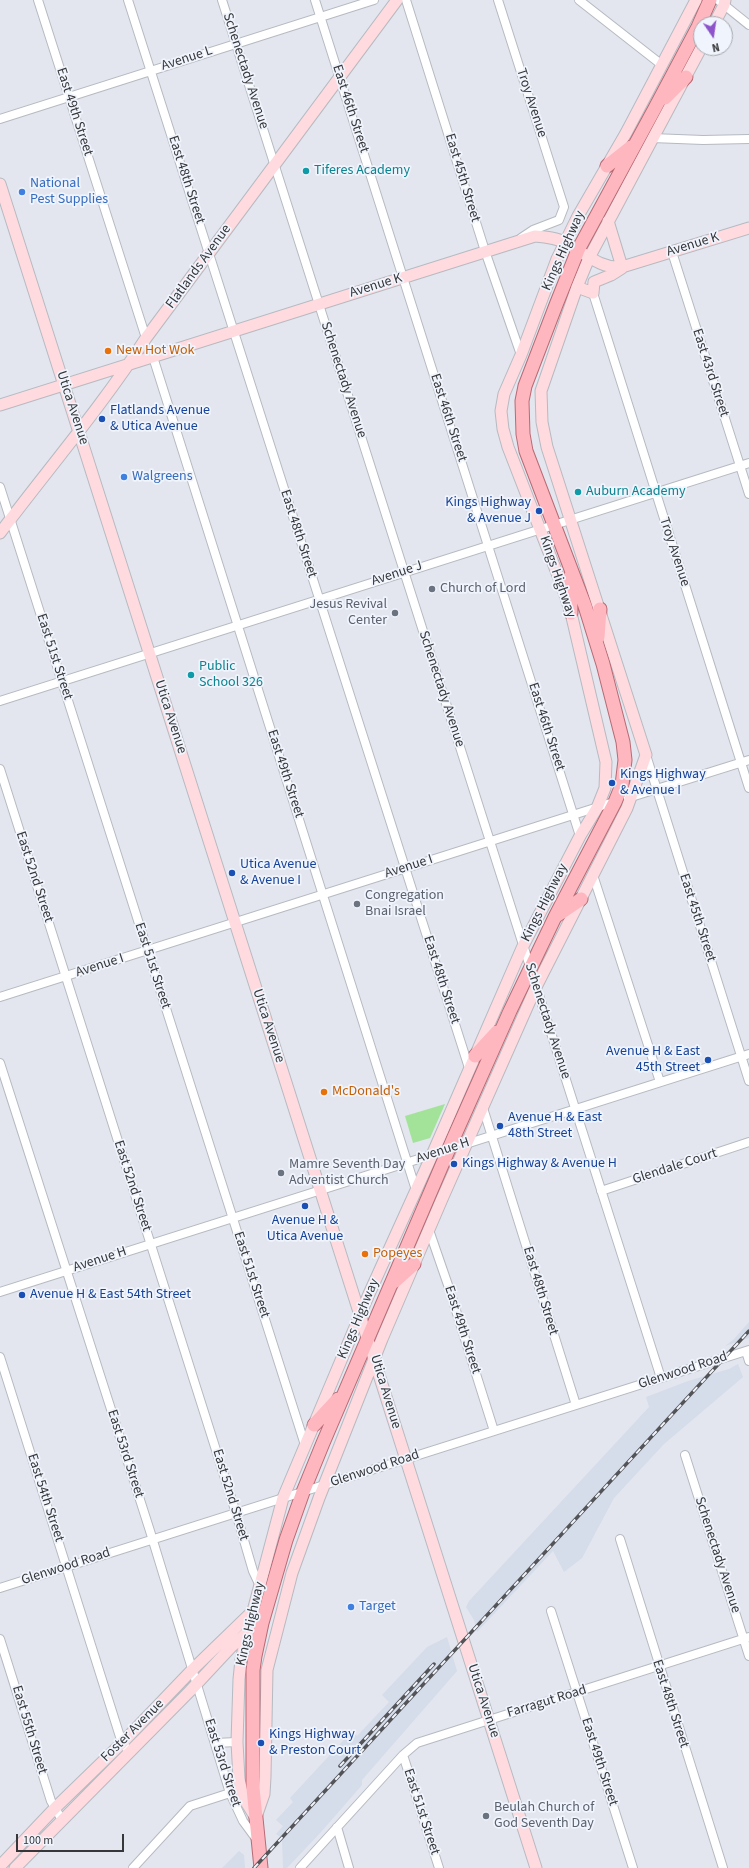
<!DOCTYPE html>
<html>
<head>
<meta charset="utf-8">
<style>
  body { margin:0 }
  #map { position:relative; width:749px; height:1868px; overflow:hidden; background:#e3e6ee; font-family:"Source Sans 3",sans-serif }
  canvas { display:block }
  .north { position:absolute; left:693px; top:16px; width:40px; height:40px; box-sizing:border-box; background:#f0f4fc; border:1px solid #a6a8ae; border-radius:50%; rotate:167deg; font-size:11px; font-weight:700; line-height:16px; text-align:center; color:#36373a }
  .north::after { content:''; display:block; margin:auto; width:14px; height:18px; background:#8c53cb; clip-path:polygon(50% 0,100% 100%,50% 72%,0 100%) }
  .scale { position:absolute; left:16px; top:1834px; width:108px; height:18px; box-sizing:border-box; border:2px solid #36373a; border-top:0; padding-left:5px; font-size:12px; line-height:14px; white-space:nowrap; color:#36373a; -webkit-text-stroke:3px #f0f4fc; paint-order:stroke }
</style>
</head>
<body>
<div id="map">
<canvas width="749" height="1868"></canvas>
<div class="north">N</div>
<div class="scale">100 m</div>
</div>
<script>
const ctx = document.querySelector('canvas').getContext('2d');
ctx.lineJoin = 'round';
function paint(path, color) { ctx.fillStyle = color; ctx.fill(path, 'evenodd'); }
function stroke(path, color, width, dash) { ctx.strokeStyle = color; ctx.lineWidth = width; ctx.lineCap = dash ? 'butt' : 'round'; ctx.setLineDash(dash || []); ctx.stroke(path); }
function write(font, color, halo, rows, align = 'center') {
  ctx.font = font + ' "Source Sans 3",sans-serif'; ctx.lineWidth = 3.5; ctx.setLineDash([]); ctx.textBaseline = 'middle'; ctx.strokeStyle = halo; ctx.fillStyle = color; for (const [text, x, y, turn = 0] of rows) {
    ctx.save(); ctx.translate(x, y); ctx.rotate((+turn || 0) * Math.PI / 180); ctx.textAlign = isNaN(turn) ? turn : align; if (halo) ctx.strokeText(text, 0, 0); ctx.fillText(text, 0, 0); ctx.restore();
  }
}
const built = new Path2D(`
  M749 1322V1338L725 1346 733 1340Z
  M738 1364 743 1377 664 1444 614 1498 582 1558 564 1572 553 1551 477 1632 474 1620 466 1607 469 1601 649 1407 646 1397 688 1381 729 1369Z
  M447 1637 457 1671 362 1780V1785L321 1832 287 1868H283L282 1838 276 1834 283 1826 276 1820 293 1802 290 1798 352 1731 357 1736 389 1702 382 1695 427 1647Z
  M239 1851 244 1855 245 1868H222Z`);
const green = new Path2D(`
  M445 1104 430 1138 413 1143 405 1116Z`);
const street = new Path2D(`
  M38 0 146 338
  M128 0 469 1068
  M222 0 661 1378
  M315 0 580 836
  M406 0 485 251 521 355
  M498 0 564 207 559 220 533 230 521 238
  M579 0 662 65
  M718 0 749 25
  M0 119 374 0
  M652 138 703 140 749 139
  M672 252 749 494
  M593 293 749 788
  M153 357 416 1190
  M0 487 305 1445
  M0 701 749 463
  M646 755 749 1081
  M0 769 236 1513 253 1571 261 1588
  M628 798 749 760
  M593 875 660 1082
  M0 997 617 801
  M0 1063 150 1531 230 1793 243 1821 257 1840
  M483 1108 576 1405
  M601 1191 749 1142
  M429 1230 448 1285 494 1431
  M0 1292 749 1054
  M746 1351 749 1361
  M0 1357 122 1743 130 1752
  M685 1455 749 1656
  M620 1539 723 1868
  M0 1588 749 1350
  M551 1611 633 1868
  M0 1639 51 1801 62 1820
  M215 1743 237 1742
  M403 1755 439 1868
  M337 1827 349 1868
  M133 1868 190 1806 230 1793
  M300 1868 403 1755 417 1743 749 1637`);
const secondary = new Path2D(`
  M714 24 724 5 725 0
  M0 184 536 1868
  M608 221 622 267
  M577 287 593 293 594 282 611 275 622 268
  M0 405 535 236C546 237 557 238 566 243 585 253 600 269 622 267L749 228
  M0 533C49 468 102 406 146 338L397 0
  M256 1817 264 1794 265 1777 267 1670 292 1573 319 1498 382 1339 442 1199 536 987 627 808 646 755 547 447 542 422 541 391 577 287 589 258 701 48
  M256 1818 243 1797 239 1779 237 1742 239 1679 241 1660 253 1611 283 1498 369 1294 432 1155 523 946 580 836 597 808 605 788 606 762 571 613 562 586 508 447 503 429 501 411 504 394 521 355 557 259 578 216 626 133 696 0
  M0 1866 55 1808 122 1743 192 1670 253 1611
  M15 1868 190 1691 232 1646 248 1632`);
const primary = new Path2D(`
  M665 98 686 77
  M607 166 631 147
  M570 577 571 613
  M598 637 600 609
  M556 916 581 899
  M475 1056 497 1032
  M394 1282 414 1264
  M314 1425 338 1399
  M261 1868 253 1788V1670L255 1656 262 1623 286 1540 303 1492 323 1443 454 1137 510 1011 555 917 615 802 622 785 625 760 623 742 603 664 585 606 526 451 523 434 522 401 525 386 556 305 578 250 655 108 698 27 710 0`);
const rail = new Path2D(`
  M340 1766 434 1664
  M254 1868 749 1331`);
const markers = [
  [306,171,4,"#0f9aa8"],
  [22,192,4,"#3f7fe0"],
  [108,351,4,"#e8710a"],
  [102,419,4,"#1a4fb4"],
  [124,477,4,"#3f7fe0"],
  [578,492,4,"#0f9aa8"],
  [539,511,4,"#1a4fb4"],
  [432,589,4,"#6b7280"],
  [395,613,4,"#6b7280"],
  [191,675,4,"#0f9aa8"],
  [612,783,4,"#1a4fb4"],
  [232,873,4,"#1a4fb4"],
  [357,904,4,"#6b7280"],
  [708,1060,4,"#1a4fb4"],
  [324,1092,4,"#e8710a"],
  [500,1126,4,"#1a4fb4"],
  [454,1164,4,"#1a4fb4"],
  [281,1173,4,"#6b7280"],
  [305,1206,4,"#1a4fb4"],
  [365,1254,4,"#e8710a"],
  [22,1295,4,"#1a4fb4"],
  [351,1607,4,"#3f7fe0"],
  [261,1743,4,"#1a4fb4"],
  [486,1816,4,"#6b7280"]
];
const streetNames = [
  ["Avenue L",187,59,-18],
  ["Schenectady Avenue",245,71,72],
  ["Troy Avenue",531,103,72],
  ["East 46th Street",350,109,72],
  ["East 49th Street",74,112,72],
  ["East 45th Street",462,178,73],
  ["East 48th Street",186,180,72],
  ["Avenue K",693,245,-17],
  ["Kings Highway",564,251,-66],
  ["Flatlands Avenue",199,267,-54],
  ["Avenue K",376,286,-17],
  ["East 43rd Street",710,373,72],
  ["Schenectady Avenue",343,380,72],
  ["Utica Avenue",72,408,72],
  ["East 46th Street",448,418,72],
  ["East 48th Street",298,534,72],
  ["Troy Avenue",674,552,72],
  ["Avenue J",397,574,-18],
  ["Kings Highway",557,577,71],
  ["East 51st Street",54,657,72],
  ["Schenectady Avenue",441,689,72],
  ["Utica Avenue",170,717,72],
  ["East 46th Street",546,727,72],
  ["East 49th Street",285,774,72],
  ["Avenue I",409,867,-18],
  ["East 52nd Street",34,877,72],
  ["Kings Highway",545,903,-63],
  ["East 45th Street",697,918,72],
  ["Avenue I",100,966,-18],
  ["East 51st Street",152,966,72],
  ["East 48th Street",441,980,72],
  ["Schenectady Avenue",547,1021,72],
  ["Utica Avenue",268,1026,72],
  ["Avenue H",443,1151,-18],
  ["Glendale Court",675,1167,-18],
  ["East 52nd Street",132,1186,72],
  ["Avenue H",100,1260,-18],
  ["East 51st Street",251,1275,72],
  ["East 48th Street",540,1291,73],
  ["Kings Highway",359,1319,-67],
  ["East 49th Street",462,1330,72],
  ["Glenwood Road",683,1371,-18],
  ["Utica Avenue",385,1392,73],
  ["East 53rd Street",125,1454,72],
  ["Glenwood Road",375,1469,-18],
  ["East 52nd Street",230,1495,73],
  ["East 54th Street",45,1498,72],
  ["Schenectady Avenue",717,1555,72],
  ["Glenwood Road",66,1567,-18],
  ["Kings Highway",251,1624,-77],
  ["Utica Avenue",483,1701,72],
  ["Farragut Road",547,1702,-17],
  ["East 48th Street",670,1704,72],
  ["East 55th Street",29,1730,73],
  ["Foster Avenue",133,1731,-45],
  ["East 49th Street",599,1762,72],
  ["East 53rd Street",222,1763,72],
  ["East 51st Street",421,1812,72]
];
const cultureNames = [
  ["Tiferes Academy",314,171],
  ["Auburn Academy",586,492],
  ["Public",199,667],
  ["School 326",199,683]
];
const shopNames = [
  ["National",30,184],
  ["Pest Supplies",30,200],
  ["Walgreens",132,477],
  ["Target",359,1607]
];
const foodNames = [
  ["New Hot Wok",116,351],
  ["McDonald's",332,1092],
  ["Popeyes",373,1254]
];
const transitNames = [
  ["Flatlands Avenue",110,411],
  ["& Utica Avenue",110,427],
  ["Kings Highway",531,503,"right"],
  ["& Avenue J",531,519,"right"],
  ["Kings Highway",620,775],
  ["& Avenue I",620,791],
  ["Utica Avenue",240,865],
  ["& Avenue I",240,881],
  ["Avenue H & East",700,1052,"right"],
  ["45th Street",700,1068,"right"],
  ["Avenue H & East",508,1118],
  ["48th Street",508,1134],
  ["Kings Highway & Avenue H",462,1164],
  ["Avenue H &",305,1221,"center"],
  ["Utica Avenue",305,1237,"center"],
  ["Avenue H & East 54th Street",30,1295],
  ["Kings Highway",269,1735],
  ["& Preston Court",269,1751]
];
const worshipNames = [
  ["Church of Lord",440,589],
  ["Jesus Revival",387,605,"right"],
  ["Center",387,621,"right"],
  ["Congregation",365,896],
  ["Bnai Israel",365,912],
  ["Mamre Seventh Day",289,1165],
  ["Adventist Church",289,1181],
  ["Beulah Church of",494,1808],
  ["God Seventh Day",494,1824]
];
paint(built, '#d5dcea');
paint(green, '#a2e399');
stroke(street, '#b6bac1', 10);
stroke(secondary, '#b6bac1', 13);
stroke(primary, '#b86a74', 15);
stroke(street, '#fff', 8);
stroke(secondary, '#ffdadf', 11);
stroke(primary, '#feb6bf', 13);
stroke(rail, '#535458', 3.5);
stroke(rail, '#f0f4fc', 2, [6]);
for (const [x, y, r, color] of markers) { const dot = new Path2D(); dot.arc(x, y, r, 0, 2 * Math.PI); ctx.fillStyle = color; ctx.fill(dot); stroke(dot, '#f0f4fc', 1.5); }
write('14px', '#36373a', '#f0f4fc', streetNames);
write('14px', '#0d838f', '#f0f4fc', cultureNames, 'left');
write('14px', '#366cbe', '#f0f4fc', shopNames, 'left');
write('14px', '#c56008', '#f0f4fc', foodNames, 'left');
write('14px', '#164399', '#f0f4fc', transitNames, 'left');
write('14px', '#5b616d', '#f0f4fc', worshipNames, 'left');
</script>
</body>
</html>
